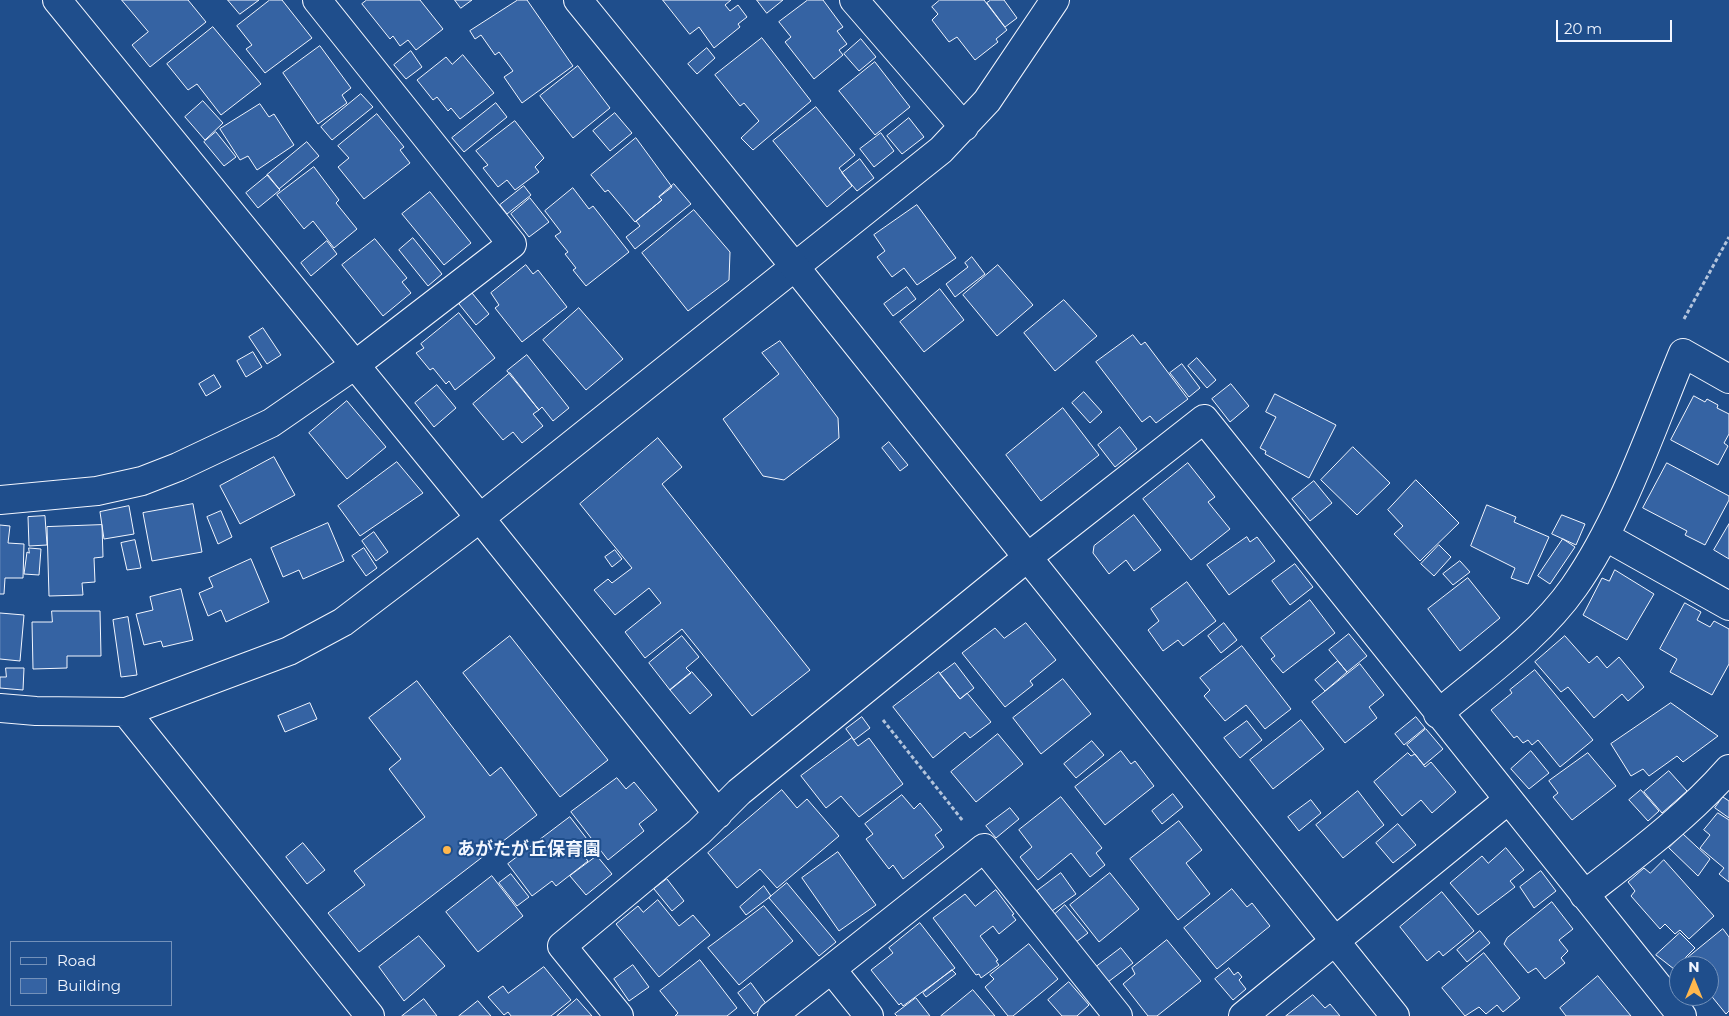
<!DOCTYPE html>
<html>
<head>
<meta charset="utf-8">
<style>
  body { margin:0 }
  #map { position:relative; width:1729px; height:1016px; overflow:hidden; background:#1f4e8c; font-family:Montserrat,sans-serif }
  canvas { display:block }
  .legend { position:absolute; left:10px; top:941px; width:162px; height:65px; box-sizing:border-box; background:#1f4e8c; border:1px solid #7391ba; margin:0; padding:6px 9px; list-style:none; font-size:15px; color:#f2f6ff }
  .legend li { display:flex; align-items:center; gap:10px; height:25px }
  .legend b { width:25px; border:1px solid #7391ba }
  .north { position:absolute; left:1669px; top:956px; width:50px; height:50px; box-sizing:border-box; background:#1f4e8c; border:1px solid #7391ba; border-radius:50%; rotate:0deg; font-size:14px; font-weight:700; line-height:20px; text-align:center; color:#f2f6ff }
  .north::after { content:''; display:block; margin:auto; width:18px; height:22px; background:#ffb74d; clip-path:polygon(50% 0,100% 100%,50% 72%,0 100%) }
  .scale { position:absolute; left:1556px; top:20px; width:116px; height:22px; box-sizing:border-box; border:2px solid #f2f6ff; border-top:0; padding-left:6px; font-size:15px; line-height:18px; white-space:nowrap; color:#f2f6ff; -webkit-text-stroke:4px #1f4e8c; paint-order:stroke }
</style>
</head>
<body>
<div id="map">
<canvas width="1729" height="1016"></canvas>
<ul class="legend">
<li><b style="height:6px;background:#1f4e8c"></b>Road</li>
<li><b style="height:14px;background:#3563a3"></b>Building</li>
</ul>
<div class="north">N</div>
<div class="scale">20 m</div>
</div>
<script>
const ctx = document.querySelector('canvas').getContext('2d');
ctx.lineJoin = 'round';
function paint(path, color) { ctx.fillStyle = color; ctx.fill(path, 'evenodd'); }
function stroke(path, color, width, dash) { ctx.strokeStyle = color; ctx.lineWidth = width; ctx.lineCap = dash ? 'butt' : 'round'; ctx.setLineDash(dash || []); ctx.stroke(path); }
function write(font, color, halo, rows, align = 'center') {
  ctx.font = font + ' Montserrat,"Noto Sans JP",sans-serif'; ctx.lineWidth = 4; ctx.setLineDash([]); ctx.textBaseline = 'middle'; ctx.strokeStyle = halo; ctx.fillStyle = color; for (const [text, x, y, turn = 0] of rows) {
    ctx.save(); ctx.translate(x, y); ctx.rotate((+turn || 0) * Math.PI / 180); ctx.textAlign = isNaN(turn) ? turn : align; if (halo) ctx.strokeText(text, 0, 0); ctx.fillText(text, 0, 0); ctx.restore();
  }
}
const building = new Path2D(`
  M122 0H188L206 22 150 67 132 45 148 32Z
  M228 0H259L240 14Z
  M270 0H282L312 38 265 73 246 49 252 45 237 26Z
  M367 0H420L443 29 416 50 408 40 400 46 393 36 390 39 362 4Z
  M455 0H472L461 8Z
  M518 0H527L573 66 522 103 504 77 513 71 499 52 495 55 481 35 475 39 470 31Z
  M663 0H731L725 5 730 11 738 5 747 17 738 24 740 27 714 48 699 27 690 34Z
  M757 0H783L767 13Z
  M808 0H823L843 27 837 31 847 44 839 50 843 55 814 79 785 42 791 37 779 22Z
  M940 0H984L1007 30 996 39 998 42 975 60 957 37 949 42 932 20 938 14 932 7Z
  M991 0H1004L1017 18 1005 27 987 3Z
  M213 27 261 84 221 115 197 84 188 90 167 64Z
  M762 38 811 101 753 150 741 138 759 121 744 103 740 106 715 75Z
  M861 39 876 57 859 71 844 54Z
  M320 46 351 88 342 95 347 103 318 124 283 73Z
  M707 48 715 58 697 74 688 64Z
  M411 51 422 67 406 79 394 65Z
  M463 55 494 93 460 119 451 108 448 111 437 97 433 100 417 80 446 57 452 64Z
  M875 62 910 107 875 135 839 91Z
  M578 66 610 108 573 138 540 96Z
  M361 94 373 107 332 140 321 127Z
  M203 101 223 123 205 140 185 117Z
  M496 103 507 117 464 152 452 138Z
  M260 104 269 117 274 114 294 145 257 170 248 156 240 160 220 129Z
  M816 107 855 155 839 168 852 186 827 207 773 141Z
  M615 113 632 133 610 151 593 131Z
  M377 114 404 147 400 150 410 163 364 199 338 167 349 158 338 146Z
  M909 118 924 137 902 154 887 136Z
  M515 121 544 158 535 167 539 172 515 190 507 180 498 187 483 168 488 165 476 151Z
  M216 132 236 157 224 166 204 142Z
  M881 133 894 151 874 167 860 149Z
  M636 138 672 187 659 197 662 200 635 222 608 190 605 192 591 175Z
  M307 142 319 156 279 189 267 175Z
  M860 159 874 178 857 191 842 173Z
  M314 167 339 200 336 203 357 229 334 248 313 221 304 229 277 195Z
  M268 175 280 190 258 208 246 193Z
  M674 184 691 204 635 249 626 237 640 226 636 221 662 200 659 197Z
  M524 186 531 195 507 214 500 205Z
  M573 188 589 209 593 206 629 252 586 286 573 270 576 268 565 254 568 252 555 236 561 232 545 211Z
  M430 192 471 243 444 265 402 214Z
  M530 198 549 222 529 237 511 214Z
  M917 205 956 258 917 285 904 268 892 277 877 257 885 251 874 235Z
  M694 210 730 252 729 280 688 311 642 253Z
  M413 238 442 274 428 286 399 250Z
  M375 239 407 278 402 282 411 293 383 316 342 265Z
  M327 241 337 254 311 276 301 263Z
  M972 257 985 274 955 297 946 284 968 267 965 263Z
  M526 265 533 274 538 270 567 307 522 342 495 308 499 305 491 293Z
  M998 265 1033 305 997 336 963 295Z
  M907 287 916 299 893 316 884 304Z
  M940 289 964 320 924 352 900 322Z
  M472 293 489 314 476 325 459 304Z
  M1064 300 1097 336 1055 371 1024 333Z
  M579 308 623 359 586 390 543 340Z
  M459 313 495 358 455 390 449 381 446 384 433 368 430 370 416 353 424 348 421 344Z
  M263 328 281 355 267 364 249 337Z
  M1133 335 1141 345 1145 342 1188 399 1156 423 1150 416 1142 422 1096 362Z
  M780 341 838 418 839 438 784 480 763 476 723 419 779 374 762 353Z
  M253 352 262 367 246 377 237 361Z
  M527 355 569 408 553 421 542 407 539 410 507 371Z
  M1197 358 1216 380 1207 388 1188 366Z
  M1182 364 1200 388 1189 397 1170 373Z
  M510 373 539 410 533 414 543 426 522 443 513 432 503 440 473 404Z
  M214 375 221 387 206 396 199 384Z
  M1231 384 1249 406 1230 422 1212 399Z
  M437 385 456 408 434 427 415 403Z
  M1084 392 1102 412 1090 423 1072 403Z
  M1275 394 1336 425 1309 478 1265 454 1266 451 1260 448 1276 417 1266 412Z
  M1694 396 1705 402 1707 399 1718 405 1717 408 1729 414V434L1724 443 1728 446 1718 465 1671 440Z
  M347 401 386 447 347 479 309 433Z
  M1063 408 1099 455 1041 501 1006 455Z
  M1120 427 1137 449 1115 467 1098 445Z
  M658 438 682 467 662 484 810 670 752 716 682 629 645 658 625 632 661 603 649 588 615 615 594 590 608 579 612 583 632 568 580 504Z
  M889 442 908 465 900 471 882 448Z
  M1353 447 1390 483 1357 515 1321 480Z
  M274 457 295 495 240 524 220 486Z
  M397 462 423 493 360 536 338 506Z
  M1188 463 1215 497 1208 502 1230 529 1191 560 1143 499Z
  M1667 463 1729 496V500L1705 545 1685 535 1687 531 1643 508Z
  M1416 480 1459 523 1420 561 1394 534 1403 526 1388 510Z
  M1314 481 1332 503 1310 521 1292 499Z
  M193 504 202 552 152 561 143 513Z
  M1487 505 1516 517 1514 522 1549 537 1528 584 1511 578 1515 568 1471 546Z
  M129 506 134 534 104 539 100 512Z
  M221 511 232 537 218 544 207 517Z
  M1134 515 1161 550 1134 571 1126 560 1109 574 1093 553 1094 546Z
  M1562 515 1585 524 1576 545 1552 534Z
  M45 516 47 545 29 546 28 517Z
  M328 523 344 561 303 579 299 570 283 577 271 548Z
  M1729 524V559L1714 550Z
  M0 525 10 526 8 543 24 544 23 578H5L4 594H0Z
  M102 525 103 557 94 558 95 582 82 583 83 595 49 596 47 527Z
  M374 532 388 552 376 561 362 541Z
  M1247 537 1250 542 1257 537 1275 561 1229 595 1207 565Z
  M1563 539 1575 547 1550 584 1538 576Z
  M135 540 141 568 127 570 121 543Z
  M1439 545 1451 557 1434 576 1421 564Z
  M29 548 41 549 39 575 24 574 27 552 29 553Z
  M364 548 377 568 366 576 352 556Z
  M615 550 622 559 612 567 605 557Z
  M251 559 269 602 226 622 221 610 208 616 199 593 213 587 209 578Z
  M1460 561 1470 572 1453 585 1443 574Z
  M1295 564 1313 587 1290 605 1272 581Z
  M1615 570 1654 594 1627 640 1583 615 1602 578 1609 581Z
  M1468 578 1500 618 1460 651 1428 609Z
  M1187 582 1216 621 1183 646 1178 640 1163 651 1148 630 1159 621 1151 609Z
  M181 589 193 640 163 647 161 641 144 645 136 614 153 610 150 597Z
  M1310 600 1335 633 1283 673 1271 659 1275 656 1261 638Z
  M1685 603 1701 612 1697 620 1710 627 1714 621 1729 629V664L1712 695 1670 672 1677 659 1660 649Z
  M52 611H100L101 656H67V668L33 669 32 622H52Z
  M0 613 24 615 20 661 0 659Z
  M128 617 137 675 121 677 113 620Z
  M1026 623 1056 660 1030 681 1033 685 1005 707 962 653 995 628 1004 638Z
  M1224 623 1237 640 1221 653 1208 636Z
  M1349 634 1367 656 1347 672 1329 650Z
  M510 636 608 760 560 797 463 673Z
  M682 636 699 657 686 668 691 673 670 690 649 663Z
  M1565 636 1589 663 1597 656 1607 668 1619 657 1644 687 1628 701 1622 694 1594 718 1568 687 1561 692 1535 662Z
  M1242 646 1291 709 1265 729 1246 705 1225 721 1204 696 1210 690 1200 678Z
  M1338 661 1347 672 1325 691 1315 680Z
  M955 663 974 688 960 699 940 674Z
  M1360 664 1384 695 1369 707 1377 718 1345 743 1312 702Z
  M6 668H24L23 690 0 688V677H6Z
  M1535 670 1593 740 1560 767 1538 740 1532 745 1528 740 1523 743 1517 736 1514 738 1491 710 1512 693 1510 690Z
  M692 672 712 695 690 714 670 690Z
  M939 672 960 699 967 693 991 722 970 738 965 732 933 758 893 707Z
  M1063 679 1091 714 1041 754 1013 718Z
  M417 681 490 776 501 767 537 815 359 952 328 913 365 885 354 871 425 817 389 769 401 759 369 718Z
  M310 703 317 719 285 732 278 716Z
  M1671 703 1718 736 1683 762 1677 756 1649 776 1643 769 1631 776 1611 744Z
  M862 717 870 728 854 740 846 729Z
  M1416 717 1425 728 1404 745 1395 734Z
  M1301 720 1324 749 1273 789 1250 760Z
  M1247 721 1262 740 1240 758 1224 738Z
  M1426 729 1443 749 1424 765 1407 745Z
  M998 734 1023 764 976 802 951 772Z
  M852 738 858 746 869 738 903 784 859 817 841 796 826 808 801 776Z
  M1092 741 1104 755 1076 778 1064 764Z
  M1121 751 1131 764 1135 761 1154 786 1105 825 1075 787Z
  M1531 751 1549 773 1529 789 1511 769Z
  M1408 753 1411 756 1415 754 1425 767 1431 762 1456 792 1432 813 1421 800 1402 816 1374 782Z
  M1588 753 1616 786 1572 820 1553 797 1558 793 1549 781Z
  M1669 771 1687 791 1662 813 1644 792Z
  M617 778 626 789 634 782 657 810 639 824 644 831 608 860 571 812Z
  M782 790 797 808 807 799 839 836 777 888 760 869 737 888 708 853Z
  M1641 790 1659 811 1648 821 1629 800Z
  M1358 791 1384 825 1343 858 1316 825Z
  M1173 794 1183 807 1162 824 1152 811Z
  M902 795 914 809 920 803 942 830 935 835 944 847 903 879 893 865 889 869 866 839 873 834 865 824Z
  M1061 797 1102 848 1096 853 1105 865 1090 877 1071 853 1038 880 1020 857 1032 847 1019 830Z
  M1723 797 1729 801V818L1715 808Z
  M1311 800 1321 813 1299 831 1288 817Z
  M1010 808 1019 819 996 838 986 826Z
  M1718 813 1729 820V882L1719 874 1724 868 1700 848 1710 835 1704 830Z
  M570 817 590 843 580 851 588 861 556 886 552 881 532 896 508 864Z
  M1179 821 1202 850 1186 863 1210 894 1178 920 1130 859Z
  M1398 824 1416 845 1393 863 1376 843Z
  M1683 834 1710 859 1698 876 1669 848Z
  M303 843 325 870 307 884 286 857Z
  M1506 848 1524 870 1510 881 1515 887 1478 915 1450 883 1482 856 1488 863Z
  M838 852 876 905 839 931 802 878Z
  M597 856 612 874 586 895 570 876Z
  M1664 860 1714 916 1689 939 1680 930 1675 934 1665 924 1660 929 1631 896 1635 891 1628 882 1644 868 1650 873Z
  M1541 871 1556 891 1534 908 1520 887Z
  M1061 873 1076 894 1052 911 1037 891Z
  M1110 873 1139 909 1099 942 1070 905Z
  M511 874 529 897 517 906 499 883Z
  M492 876 523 916 478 952 446 912Z
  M667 879 684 901 672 911 654 889Z
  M787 883 836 942 819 956 769 898Z
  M764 886 771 896 746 915 740 907Z
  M1232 889 1247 907 1252 903 1270 926 1217 969 1184 928Z
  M996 890 1014 914 1012 915 1016 920 999 934 993 926 980 936 998 960 996 961 999 965 981 978 979 974 976 975 933 918 965 894 975 906Z
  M1442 892 1474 931 1443 956 1439 951 1427 961 1400 927Z
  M658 900 679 926 693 915 710 935 659 977 616 924 638 906 643 912Z
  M1552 902 1573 929 1559 940 1568 951 1561 958 1565 963 1545 979 1536 968 1528 973 1504 944 1507 938Z
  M1065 905 1088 933 1076 942 1054 915Z
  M764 906 793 941 739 985 708 948Z
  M920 923 955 968 903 1006 901 1003 899 1005 871 970 893 953 889 948Z
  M1723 929 1729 937V1011L1726 1014 1709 993V966H1679V975L1674 969Z
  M1480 931 1490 943 1467 962 1457 950Z
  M1680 933 1695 948 1674 969 1656 955Z
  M419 936 445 966 404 1001 379 967Z
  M1167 940 1201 981 1157 1016H1148L1123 984 1135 974 1132 968Z
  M1029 944 1058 979 1013 1016H1008L985 987 994 979 990 975Z
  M1121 948 1133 963 1108 982 1096 967Z
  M1484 953 1520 998 1503 1012 1497 1005 1486 1014 1479 1007 1465 1016 1442 988Z
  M700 960 737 1008 727 1016H675L678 1013 660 991Z
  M633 965 649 987 629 1001 614 979Z
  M544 967 571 1000 551 1016H511L508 1012 504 1015 488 997 503 986 508 993Z
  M1229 968 1234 975 1238 972 1242 977 1239 980 1246 989 1233 1000 1215 979Z
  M952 970 956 974 926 997 923 993Z
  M1598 976 1631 1016H1566L1560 1008Z
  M1069 982 1089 1005 1077 1016H1062L1048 1000Z
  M751 983 767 1005 754 1014 738 993Z
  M973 990 995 1016H941Z
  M1313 995 1325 1008 1330 1004 1340 1016H1286Z
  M916 998 930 1016H897L895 1014Z
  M424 999 437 1016H402Z
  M577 999 592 1016H557Z
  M478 1001 491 1016H459Z`);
const path = new Path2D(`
  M1684 319 1729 237
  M883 720 963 821`);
const street = new Path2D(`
  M57 0 480 518 718 814
  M854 0 964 127
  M0 500 97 491 142 481 178 467 271 423 355 365 512 244 317 0
  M1606 537 1729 606
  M0 708 36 711 126 712 289 651 343 622 480 518 941 150 987 101 1055 0
  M126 712 370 1016
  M1438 714C1484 675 1539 637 1574 587 1621 520 1651 430 1683 353L1729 379
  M1584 895C1634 856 1687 817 1729 769
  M832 970 869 1016
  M619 1016 562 946 699 832 739 792 1028 557 1204 419 1682 1016
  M772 1016 984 848 1118 1016
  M1243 1016 1508 800`);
const secondary = new Path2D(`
  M578 0 795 267 1395 1016`);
const markers = [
  [447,850,5,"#ffb74d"]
];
const poiNames = [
  ["あがたが丘保育園",457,850]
];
paint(building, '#3563a3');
stroke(building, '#f2f6ff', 1);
stroke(street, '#f2f6ff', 30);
stroke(secondary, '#f2f6ff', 30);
stroke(path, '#b3c4dc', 3, [4, 2.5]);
stroke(street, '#1f4e8c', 28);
stroke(secondary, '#1f4e8c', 28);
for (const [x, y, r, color] of markers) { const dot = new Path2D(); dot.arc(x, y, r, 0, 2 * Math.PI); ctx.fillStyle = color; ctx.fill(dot); stroke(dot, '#1f4e8c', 2); }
write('bold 18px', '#f2f6ff', '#1f4e8c', poiNames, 'left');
</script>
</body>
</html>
